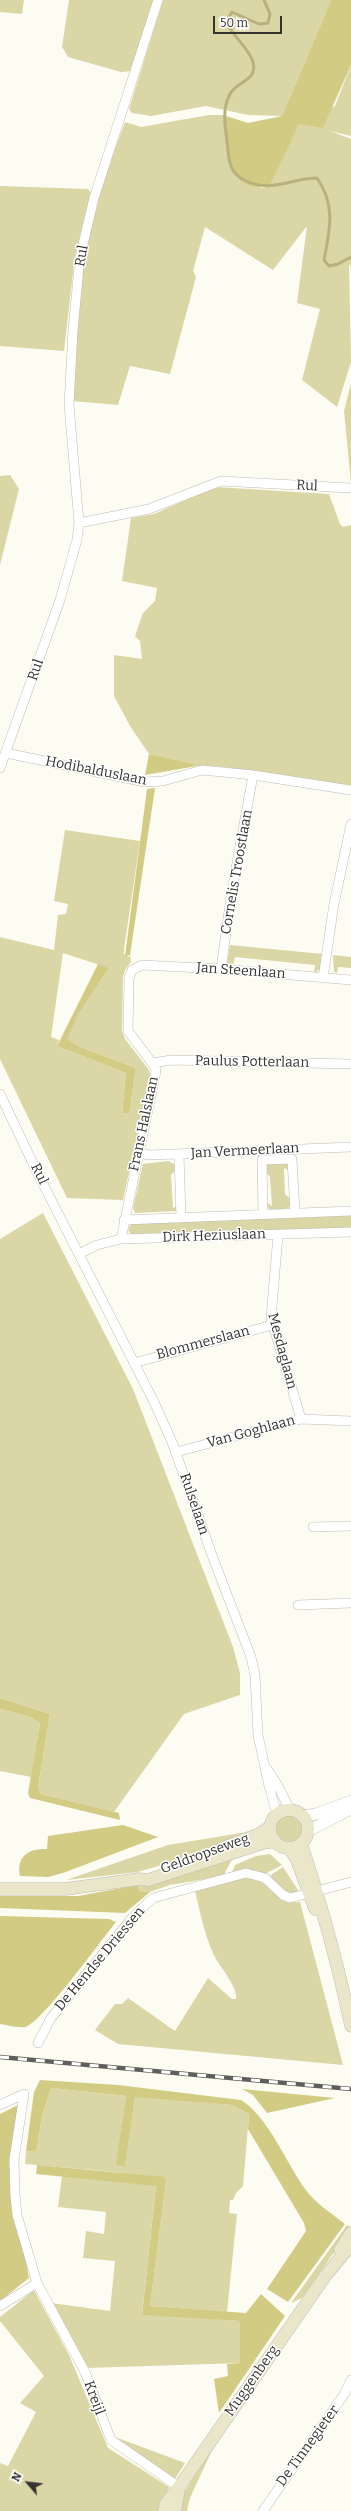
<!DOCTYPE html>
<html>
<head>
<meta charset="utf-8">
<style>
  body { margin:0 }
  #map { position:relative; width:351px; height:2511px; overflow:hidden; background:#fdfcf3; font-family:Bitter,serif }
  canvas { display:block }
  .north { position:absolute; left:8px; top:2463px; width:40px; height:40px; -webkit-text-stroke:3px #fff; paint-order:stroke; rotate:298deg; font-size:11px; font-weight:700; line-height:16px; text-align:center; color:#353431 }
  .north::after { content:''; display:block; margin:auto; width:14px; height:18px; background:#353431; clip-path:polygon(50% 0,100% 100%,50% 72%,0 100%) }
  .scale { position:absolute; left:213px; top:16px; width:69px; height:18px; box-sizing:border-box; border:2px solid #353431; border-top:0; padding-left:5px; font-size:12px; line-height:14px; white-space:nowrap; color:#353431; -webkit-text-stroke:3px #fff; paint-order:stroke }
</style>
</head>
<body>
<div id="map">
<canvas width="351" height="2511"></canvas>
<div class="north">N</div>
<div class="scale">50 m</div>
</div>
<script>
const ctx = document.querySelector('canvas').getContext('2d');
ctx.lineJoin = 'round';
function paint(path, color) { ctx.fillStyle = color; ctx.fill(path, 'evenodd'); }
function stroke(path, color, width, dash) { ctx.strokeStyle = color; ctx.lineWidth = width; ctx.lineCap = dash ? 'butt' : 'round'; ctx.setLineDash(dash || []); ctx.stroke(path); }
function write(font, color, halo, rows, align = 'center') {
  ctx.font = font + ' Bitter,serif'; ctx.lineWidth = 3; ctx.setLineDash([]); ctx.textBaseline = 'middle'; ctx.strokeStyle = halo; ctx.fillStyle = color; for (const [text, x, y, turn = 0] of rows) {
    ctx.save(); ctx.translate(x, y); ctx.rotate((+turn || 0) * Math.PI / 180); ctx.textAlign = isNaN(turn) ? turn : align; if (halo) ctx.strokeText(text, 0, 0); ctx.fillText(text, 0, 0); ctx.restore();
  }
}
const green = new Path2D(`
  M0 0H24L22 14 0 12Z
  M69 0H155L133 71 121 72 68 57 62 47Z
  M163 0H331L282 116 248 115 206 106 151 116 132 113 129 109Z
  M351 65V136L330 131 351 139V267L349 264 351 362 337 407 302 380 320 309 297 303 307 226 273 270 205 227 193 271 196 277 170 374 130 366 118 405 72 401C74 338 79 275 93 214 101 183 114 152 125 122L141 127 209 115H223L230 163 261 188 270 186 299 123 335 106Z
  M0 186 88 189 91 193 75 255 64 351 0 346Z
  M351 383V483L344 411Z
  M10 475 19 489 0 565V476Z
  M215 487 329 494 340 524 343 527 351 525V787L224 767 197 766 149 754 130 726 114 696V655L142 659 140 641 135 636 143 613 155 601 157 588 122 581 131 518 154 514Z
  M65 830 140 841 124 949V954L129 957 130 955 131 962 125 970 123 977 122 1031 125 1039 149 1070 150 1076 123 1200 67 1198 0 1059V937L54 950 58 915 66 914 68 904 54 901ZM63 953 109 968 78 1015 66 1039 80 1047 136 1068 129 1114 122 1113 126 1073 57 1046 59 1040 51 1037Z
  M230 945 323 954 320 969 314 973 315 965 235 957 233 966 227 963Z
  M333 955 351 957V968L338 967 337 973 334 972Z
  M169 1161 175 1165V1171L171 1175 173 1208 177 1206 176 1211 135 1213 133 1208 143 1164Z
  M268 1163H287L290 1171 284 1168 285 1194 292 1200 291 1206C286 1211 272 1212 267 1207L266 1202 272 1206 270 1177 264 1170Z
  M43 1213 133 1389 233 1647 240 1673V1695L184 1714 114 1812 41 1794 38 1787 50 1714 0 1698V1239Z
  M351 1213V1228L132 1235 128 1230 131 1224Z
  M0 1709 28 1716 40 1723 31 1777 0 1771Z
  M275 1828a14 14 0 1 1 28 0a14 14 0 1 1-28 0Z
  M253 1831 189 1857 138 1872 66 1880 168 1845Z
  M248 1852 232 1860 223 1876 170 1885 150 1892 139 1891 138 1885Z
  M270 1854 282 1865 265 1874 231 1875 235 1865 256 1856Z
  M283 1867 300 1893C289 1897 273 1886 271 1875Z
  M246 1877C250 1878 255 1879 259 1881 275 1890 276 1904 300 1902L343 2065 118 2044 95 2030 115 2004H122L128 1998 175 2031 208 1978 232 1999H236C238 1989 223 1970 217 1961 205 1939 201 1915 195 1891Z
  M51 2088 126 2096 117 2165H125L135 2096 232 2105 249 2114 243 2186 236 2193 233 2200H230L229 2213 237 2214 227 2312 150 2306 166 2181 115 2172 25 2164 26 2151 34 2152 37 2149 42 2116Z
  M62 2176 156 2185 142 2314 240 2321V2363L86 2368 51 2303 110 2311 115 2261 83 2258 86 2231 104 2234 106 2212 58 2207Z
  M347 2225 351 2228 302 2298 291 2303Z
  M34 2290 69 2355 108 2448 169 2487 160 2511H0V2463L8 2466 36 2412 20 2403 44 2376 0 2321V2317Z
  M219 2435 190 2498 187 2511H180L185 2491Z
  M115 2437 185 2463 175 2479 120 2446Z`);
const forest = new Path2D(`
  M331 0H351V65L323 128 299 124 270 186C226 195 226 144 223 115L248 123 282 116Z
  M149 754 193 764 197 766 145 775Z
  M155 788 130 955 125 956 147 789Z
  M98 964 109 968 78 1015 67 1039 80 1047 136 1068 129 1114 122 1113 126 1073 57 1046Z
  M0 1698 50 1714 38 1787 41 1794 119 1813 120 1820 30 1798 28 1793 40 1723 28 1716 0 1709Z
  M123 1825 158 1837 63 1873 48 1877 20 1876C16 1856 29 1848 47 1849L48 1836Z
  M138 1885 139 1891 150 1892 125 1913 0 1908V1896H78Z
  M0 1916 109 1919 116 1922C102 1939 41 2024 25 2027 17 2028 7 2025 0 2024Z
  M40 2080 118 2085 241 2100C267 2115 287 2164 305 2189 315 2203 331 2213 345 2224L288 2302 267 2289 306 2231 304 2223 248 2129 249 2114 232 2105 135 2097 125 2166 116 2165 126 2096 51 2088 42 2116 37 2149 34 2152 26 2151 34 2092Z
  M242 2089 335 2098 267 2113 253 2095Z
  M22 2103 12 2186 29 2278 0 2301V2114Z
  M37 2165 164 2177 166 2181 150 2306 246 2313 261 2294 285 2316 219 2413 214 2379 228 2376 227 2364 240 2363V2321L142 2315 156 2186 36 2174Z`);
const stream = new Path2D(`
  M264 0 270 14 268 23 259 24 232 12 226 22C232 35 250 50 253 62 258 81 237 81 230 94 222 108 225 126 227 141 229 159 228 173 246 181 273 193 291 178 317 178 336 205 330 230 324 260L329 266 338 264 351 257`);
const minor = new Path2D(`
  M79 523 149 509 221 481 350 488
  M6 753 145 782 163 781 202 770 253 775 351 790
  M0 768 60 600 77 540 79 523 69 405 73 330 80 257 94 198 158 0
  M221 969 232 890 253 775
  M323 978 334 904 351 824
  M153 1063 171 1060 351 1064
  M0 1094 37 1172 154 1402 172 1442 213 1558 251 1657 255 1675 258 1735 269 1786 277 1814
  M138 1153 150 1155 351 1147
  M179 1154 181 1218
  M263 1214 262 1160 292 1159 295 1213
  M124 1220 351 1211
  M278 1235 271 1318 301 1419
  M121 1239 156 1071 155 1067 128 1031 129 978 132 970 142 965 221 969 351 980
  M79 1254 97 1245 121 1239 351 1232
  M134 1363 272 1325
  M176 1452 301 1419 351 1421
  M313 1527 351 1526
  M298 1605 351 1603
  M267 1769 278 1786 290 1810
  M38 2043 51 2018 132 1918 153 1898 246 1873 265 1878 283 1895 290 1898 351 1882
  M24 2094 14 2160 15 2195 17 2215 37 2283 85 2372 111 2440 179 2487
  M0 2105 24 2094
  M0 2306 37 2283
  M263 2511 345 2393 351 2380`);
const tertiary = new Path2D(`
  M302 1816 316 1814 351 1801
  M308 1831 351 1809`);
const secondary = new Path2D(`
  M270 1829a19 19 0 1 1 38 0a19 19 0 1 1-38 0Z
  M301 1843C321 1903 338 1964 351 2026
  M222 1848 259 1834 270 1827
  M289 1848 296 1858 315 1909
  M0 1889H65L139 1879 148 1880 263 1843 275 1841
  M340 2250 351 2233
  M164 2511 166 2503 179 2487 326 2275 351 2245
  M175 2511 179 2489`);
const rail = new Path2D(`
  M0 2057 351 2089`);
const streetNames = [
  ["Rul",82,256,-80],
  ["Rul",307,486,3],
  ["Rul",36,670,-71],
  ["Hodibalduslaan",96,771,11],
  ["Cornelis Troostlaan",237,872,-80],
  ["Jan Steenlaan",241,971,4],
  ["Paulus Potterlaan",252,1062,1],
  ["Frans Halslaan",144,1124,-78],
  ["Jan Vermeerlaan",245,1151,-3],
  ["Rul",39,1174,64],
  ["Dirk Heziuslaan",214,1236,-2],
  ["Blommerslaan",203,1343,-15],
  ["Mesdaglaan",282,1351,75],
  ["Van Goghlaan",251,1432,-15],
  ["Rulselaan",194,1504,71],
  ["Geldropseweg",205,1854,-20],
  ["De Hendse Driessen",100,1959,-50],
  ["Muggenberg",252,2381,-55],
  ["Kreijl",94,2398,70],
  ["De Tinnegieter",308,2446,-54]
];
paint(green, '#dbd6a5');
paint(forest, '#d2cb83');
stroke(stream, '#b7b17d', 3);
stroke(minor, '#bdbcb4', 10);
stroke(tertiary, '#bdbcb4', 12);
stroke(secondary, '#bdbcb4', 13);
stroke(minor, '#fff', 9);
stroke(tertiary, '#fff', 11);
stroke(secondary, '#e9e6c9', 12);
stroke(rail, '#5f5e5a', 4.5);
stroke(rail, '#fff', 3, [9]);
write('14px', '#353431', '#fff', streetNames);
</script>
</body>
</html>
